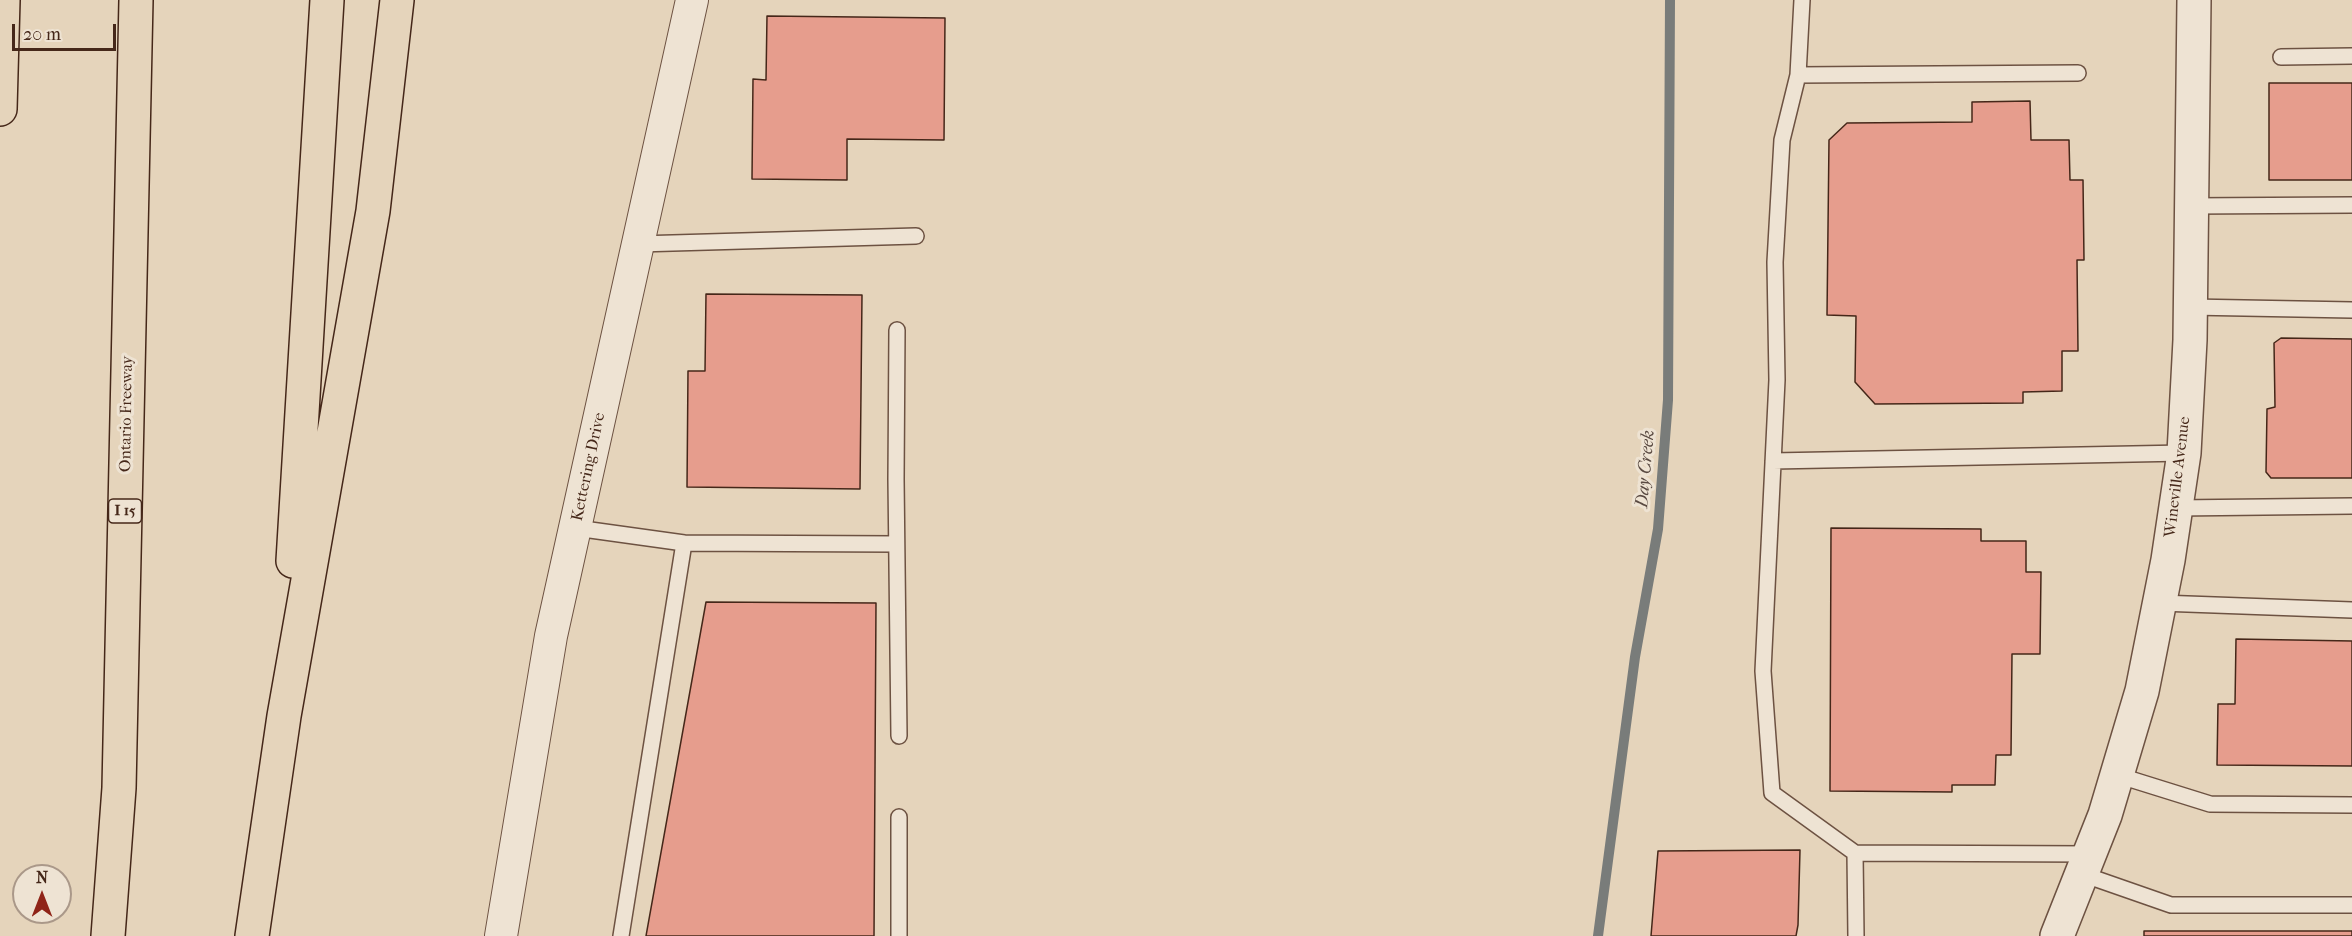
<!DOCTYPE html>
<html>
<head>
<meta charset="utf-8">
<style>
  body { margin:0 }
  #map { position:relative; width:2352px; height:936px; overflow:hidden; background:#e5d4bb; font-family:"IM FELL French Canon",serif }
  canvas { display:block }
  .north { position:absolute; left:12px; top:864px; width:60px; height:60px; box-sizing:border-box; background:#eee3d3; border:2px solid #aa9889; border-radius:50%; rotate:0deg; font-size:16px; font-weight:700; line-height:24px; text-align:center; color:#452719 }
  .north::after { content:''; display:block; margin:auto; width:21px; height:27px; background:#8f2418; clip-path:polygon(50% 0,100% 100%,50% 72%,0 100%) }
  .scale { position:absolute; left:12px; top:24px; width:104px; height:27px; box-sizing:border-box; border:3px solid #452719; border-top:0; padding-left:8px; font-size:18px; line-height:21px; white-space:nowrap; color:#452719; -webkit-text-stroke:4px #eee3d3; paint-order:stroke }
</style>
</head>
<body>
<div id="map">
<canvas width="2352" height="936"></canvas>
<div class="north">N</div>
<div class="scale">20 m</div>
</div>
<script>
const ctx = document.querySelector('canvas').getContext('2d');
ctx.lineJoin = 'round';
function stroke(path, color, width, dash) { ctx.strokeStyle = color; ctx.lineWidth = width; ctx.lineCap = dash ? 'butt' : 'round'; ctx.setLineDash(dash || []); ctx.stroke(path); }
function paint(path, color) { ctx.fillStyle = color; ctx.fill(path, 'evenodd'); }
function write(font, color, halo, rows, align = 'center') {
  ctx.font = font + ' "IM FELL French Canon",serif'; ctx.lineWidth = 6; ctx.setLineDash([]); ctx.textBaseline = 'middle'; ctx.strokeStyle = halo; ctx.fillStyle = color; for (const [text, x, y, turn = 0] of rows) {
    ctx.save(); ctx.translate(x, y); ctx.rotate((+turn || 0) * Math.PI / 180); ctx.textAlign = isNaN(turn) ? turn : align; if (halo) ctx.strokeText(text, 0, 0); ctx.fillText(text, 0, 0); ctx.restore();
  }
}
const stream = new Path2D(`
  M1598 936 1635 657 1658 529 1668 400 1670 0`);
const building = new Path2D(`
  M767 16 945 18 944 140 847 139V180L752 179 753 79 766 80Z
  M2269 83H2352V180H2269Z
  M2030 101 2031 140H2069L2070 180H2083L2084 260H2077L2078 351H2062V391L2023 392V403L1875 404 1855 382 1856 316 1827 315 1829 140 1847 123 1972 122V102Z
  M706 294 862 295 860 489 687 487 688 371H705Z
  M2281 338 2352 339V478H2271L2266 472 2267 409 2275 407 2274 343Z
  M1831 528 1981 529V541H2026V572H2041L2040 654H2012L2011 755H1996L1995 785H1952V792L1830 791Z
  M706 602 876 603 874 936H646Z
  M2236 639 2352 641V766L2217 765 2218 704H2235Z
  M1800 850 1798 925 1796 936H1651L1658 851Z
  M2144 931H2352V936H2144Z`);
const service = new Path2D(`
  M1802 0 1798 75 2078 73
  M2281 57 2352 56
  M1798 75 1782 140 1775 262 1777 380 1763 671 1772 793 1855 853
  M2191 206 2352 205
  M638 244 916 236
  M2190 307 2352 310
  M897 330 896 479 899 736
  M1773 461 2184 453
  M2176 508 2352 506
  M576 528 684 543 621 936
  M684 543 896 544
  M2160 603 2352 610
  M2117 775 2210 804 2352 805
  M899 817V936
  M2082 874 2171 905H2352
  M1856 936 1855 853 2090 854`);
const minor = new Path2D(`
  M501 936 551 636 692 0`);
const tertiary = new Path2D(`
  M2057 936 2105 815 2142 691 2168 560 2184 453 2190 340 2194 0`);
const motorway = new Path2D(`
  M0 109 3 0
  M293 561 327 0
  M108 936 119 788 136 0
  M252 936 284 716 373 211 397 0`);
const shields = [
  [125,511,33]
];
const shieldNames = [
  ["I 15",125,511]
];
const streetNames = [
  ["Ontario Freeway",127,414,-89],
  ["Kettering Drive",589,467,-78],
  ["Wineville Avenue",2178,477,-83]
];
const waterNames = [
  ["Day Creek",1646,469,-85]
];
stroke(stream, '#797c7a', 10);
paint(building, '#e69d8d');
stroke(building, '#452719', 1.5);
stroke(service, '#6d5242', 18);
stroke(minor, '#6d5242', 34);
stroke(tertiary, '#6d5242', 36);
stroke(motorway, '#452719', 36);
stroke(service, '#eee3d3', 15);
stroke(minor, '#eee3d3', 32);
stroke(tertiary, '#eee3d3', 33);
stroke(motorway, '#e5d4bb', 33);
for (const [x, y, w] of shields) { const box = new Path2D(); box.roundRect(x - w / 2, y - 12, w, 24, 4.5); ctx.fillStyle = '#eee3d3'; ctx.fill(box); stroke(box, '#452719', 1.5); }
write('bold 15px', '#452719', null, shieldNames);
write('16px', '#452719', '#eee3d3', streetNames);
write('italic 18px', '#5a4a42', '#eee3d3', waterNames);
</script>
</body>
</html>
